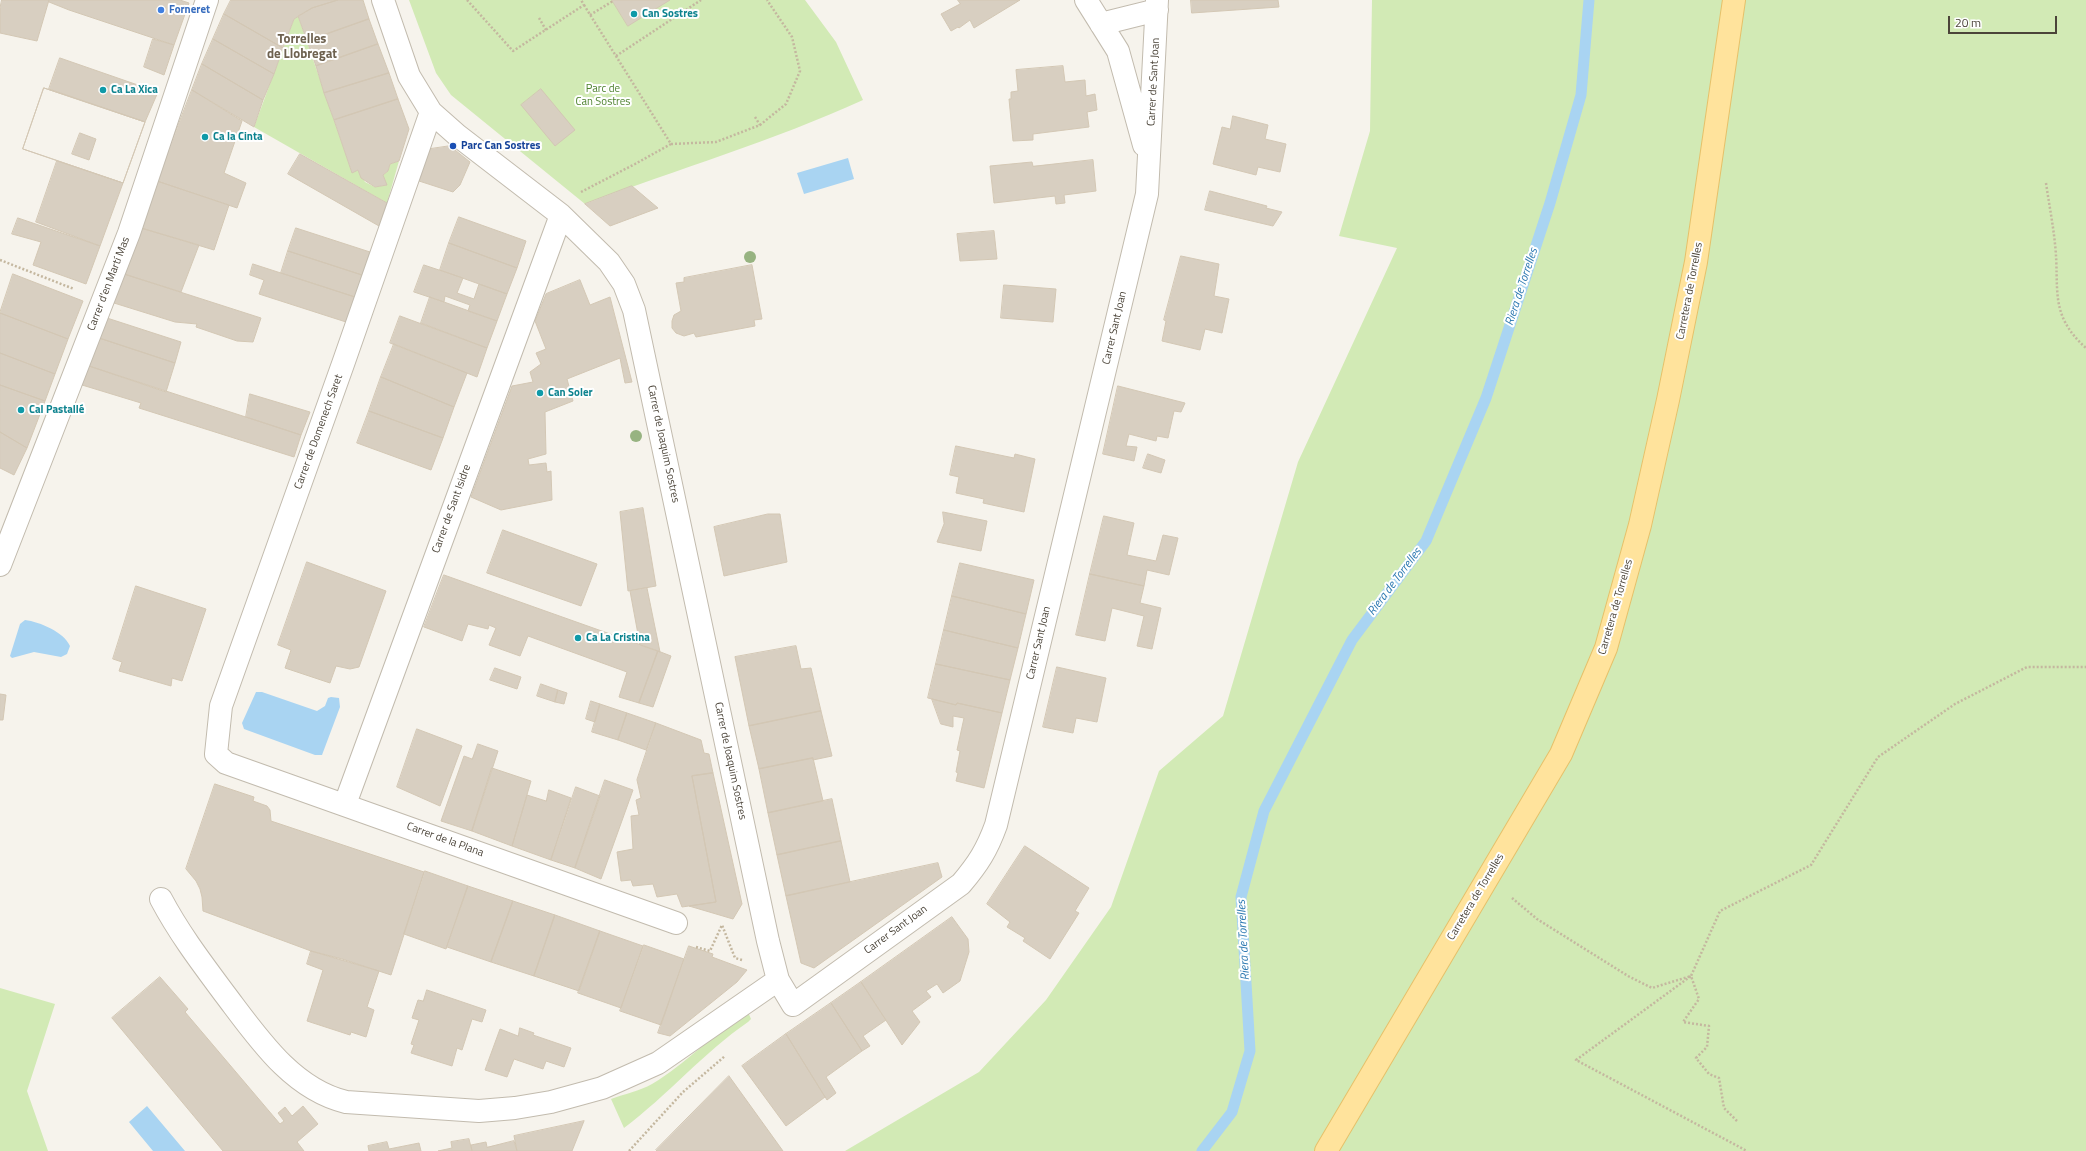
<!DOCTYPE html>
<html>
<head>
<meta charset="utf-8">
<style>
  body { margin:0 }
  #map { position:relative; width:2086px; height:1151px; overflow:hidden; background:#f6f3ec; font-family:"Titillium Web",sans-serif }
  canvas { display:block }
  .scale { position:absolute; left:1948px; top:16px; width:109px; height:18px; box-sizing:border-box; border:2px solid #4b4439; border-top:0; padding-left:5px; font-size:12px; line-height:14px; white-space:nowrap; color:#4b4439; -webkit-text-stroke:3px #fff; paint-order:stroke }
</style>
</head>
<body>
<div id="map">
<canvas width="2086" height="1151"></canvas>
<div class="scale">20 m</div>
</div>
<script>
const ctx = document.querySelector('canvas').getContext('2d');
ctx.lineJoin = 'round';
function paint(path, color) { ctx.fillStyle = color; ctx.fill(path, 'evenodd'); }
function stroke(path, color, width, dash) { ctx.strokeStyle = color; ctx.lineWidth = width; ctx.lineCap = dash ? 'butt' : 'round'; ctx.setLineDash(dash || []); ctx.stroke(path); }
function write(font, color, halo, rows, align = 'center') {
  ctx.font = font + ' "Titillium Web",sans-serif'; ctx.lineWidth = 4; ctx.setLineDash([]); ctx.textBaseline = 'middle'; ctx.strokeStyle = halo; ctx.fillStyle = color; for (const [text, x, y, turn = 0] of rows) {
    ctx.save(); ctx.translate(x, y); ctx.rotate((+turn || 0) * Math.PI / 180); ctx.textAlign = isNaN(turn) ? turn : align; if (halo) ctx.strokeText(text, 0, 0); ctx.fillText(text, 0, 0); ctx.restore();
  }
}
const green = new Path2D(`
  M409 0H805L836 42 863 100C773 141 678 169 585 204L451 95 436 73Z
  M1372 0H2086V1151H845L979 1072 1046 1000 1111 907 1159 771 1223 716 1298 462 1397 248 1339 236 1370 131Z
  M298 16 352 172 358 170 365 182 375 187 386 185 383 175 388 171 390 164 399 161 387 203 254 127 294 19Z
  M0 988 55 1004 27 1091 48 1151H0Z
  M748 1012 751 1019 748 1022C703 1053 668 1095 624 1128L611 1099C624 1094 640 1091 652 1084 686 1064 713 1033 748 1012Z`);
const water = new Path2D(`
  M848 158 854 179 804 194 797 173Z
  M25 620C40 622 64 632 70 646L67 654 61 657 34 652 12 658 10 656 20 624Z
  M256 692H262L317 711 325 706 328 698 331 697 339 698 340 707 322 755H315L244 729 242 723Z
  M147 1106 185 1151H153L129 1122Z`);
const stream = new Path2D(`
  M1202 1151 1232 1112 1250 1051 1241 897 1264 811 1352 640 1426 541 1486 398 1550 203 1581 95 1589 0`);
const building = new Path2D(`
  M2 0H49L37 41 0 33V8Z
  M49 0H180L189 3 174 45 69 10 49 2Z
  M231 0H338L312 8 294 19 283 48 224 14Z
  M338 0H363L369 19 307 41 298 16 312 8Z
  M612 0H670L628 26Z
  M958 0H1020L974 28 970 20 959 28 958 27 951 31 941 14 960 4Z
  M1191 0H1278L1279 7 1192 13Z
  M224 14 283 48 274 74 213 39Z
  M369 19 378 44 316 66 307 41Z
  M153 39 174 45 164 75 144 67Z
  M213 39 274 74 263 100 202 64Z
  M378 44 389 73 324 93 316 66Z
  M60 58 158 92 145 122 49 89Z
  M202 64 263 100 254 127 192 90Z
  M1063 66 1065 82 1085 80 1086 96 1095 94 1097 110 1087 112 1089 127 1033 134V140L1013 141 1009 99H1011V92L1018 91 1016 70Z
  M389 73 398 99 334 120 324 93Z
  M44 88 145 122 123 183 23 149ZM80 133 96 139 89 160 72 154Z
  M44 88 145 122 123 183 23 149Z
  M541 89 575 130 555 146 521 105Z
  M192 90 242 121 224 173 246 183 237 208 157 181Z
  M398 99 409 129 399 161 390 164 388 171 383 175 387 185 375 187 361 178 358 170 352 173 334 120Z
  M1233 116 1268 125 1265 139 1286 144 1280 172 1258 167 1256 175 1213 164 1222 127 1230 129Z
  M450 146 470 162 460 185 453 192 419 181 430 149Z
  M300 154 387 203 379 226 288 174Z
  M1093 160 1096 191 1064 195 1065 203 1056 204 1055 196 994 203 990 166 1032 162 1033 166Z
  M57 161 123 183 100 246 36 222Z
  M157 181 229 205 214 250 141 228Z
  M632 186 658 208 610 226 585 204Z
  M1210 191 1267 206 1266 208 1282 212 1273 226 1205 210Z
  M459 217 526 241 517 268 449 243Z
  M18 218 100 246 86 284 33 265 41 242 12 234Z
  M141 228 199 245 181 292 124 274Z
  M296 228 370 252 362 275 288 251Z
  M994 231 997 259 960 261 957 234Z
  M449 243 517 268 507 294 440 270Z
  M288 251 362 275 355 297 281 273Z
  M1181 256 1219 264 1214 296 1229 299 1222 333 1205 329 1200 350 1162 341 1166 321 1164 320Z
  M253 264 355 297 346 322 259 294 264 280 250 275Z
  M424 265 463 278 457 293 474 299 479 284 507 294 497 321 468 311 470 305 445 296 444 302 414 292Z
  M752 265 762 319 754 320 755 326 696 337 694 333 684 336 676 333 672 328V321L674 315 681 311 676 283 684 282V278Z
  M13 274 83 301 68 339 0 313Z
  M124 274 261 318 253 342 237 341 196 327 197 324 175 322 114 303Z
  M580 280 590 305 610 297 632 382 625 383 620 358 567 379 573 401 545 412 546 454 528 459 529 465 546 463 547 472 551 471 552 500 501 510 471 497 512 386 533 382 530 372 541 364 536 353 546 349 535 321 546 294Z
  M1004 285 1056 289 1053 322 1001 318Z
  M430 297 497 321 487 348 421 323Z
  M0 313 68 339 55 374 0 353Z
  M400 316 487 348 477 377 390 343Z
  M107 318 181 342 175 363 99 338Z
  M99 338 175 363 166 392 89 366Z
  M394 344 467 373 454 407 381 377Z
  M0 353 55 374 45 401 0 385Z
  M89 366 301 435 294 457 139 408 141 403 82 385Z
  M381 377 454 407 443 438 369 411Z
  M0 385 45 401 27 448 0 432Z
  M1118 386 1185 403 1181 412 1174 411 1168 438 1157 436 1156 441 1129 434 1126 446 1137 447 1134 461 1103 454Z
  M250 394 310 412 301 435 246 417Z
  M369 411 443 438 431 470 357 443Z
  M0 432 27 448 14 475 0 468Z
  M956 446 1014 458 1015 454 1035 459 1024 512 983 503 984 499 956 493 959 477 950 475Z
  M1148 454 1165 460 1161 473 1143 468Z
  M643 508 656 586 628 591 620 512Z
  M943 512 987 521 981 551 937 542 944 524Z
  M768 514H780L787 562 724 576 714 527Z
  M1104 516 1134 523 1127 555 1156 561 1163 535 1178 538 1169 575 1147 570 1144 586 1090 574Z
  M503 530 597 564 581 606 487 573Z
  M307 562 386 591 359 667 350 669 336 666 330 683 285 668 291 650 278 645Z
  M960 563 1034 580 1026 614 952 596Z
  M1090 574 1144 586 1140 603 1161 608 1152 649 1137 646 1144 616 1112 608 1105 641 1076 635Z
  M444 575 658 651 639 703 619 697 627 672 528 636 520 656 489 645 496 628 489 625 488 629 468 624 462 641 424 627Z
  M136 586 206 609 182 681 172 678 171 686 119 671 122 662 113 659Z
  M647 588 660 652 640 645 630 591Z
  M952 596 1026 614 1018 648 944 630Z
  M944 630 1018 648 1010 680 936 664Z
  M796 646 801 669 811 668 821 711 749 726 735 657Z
  M658 651 671 656 653 707 639 703Z
  M936 664 1010 680 1002 713 957 703 956 705 928 698Z
  M1057 667 1106 678 1097 722 1076 718 1073 733 1043 727Z
  M495 668 521 677 517 689 490 680Z
  M541 684 558 690 555 702 537 696Z
  M558 690 567 693 564 704 555 702Z
  M0 694 6 695 3 720H0Z
  M932 699 956 705 957 703 1002 713 984 788 956 781 958 773 956 772 960 751 957 750 964 718 953 716V727L941 724Z
  M591 701 600 704 595 722 586 719Z
  M600 704 627 713 618 740 592 732Z
  M821 711 832 756 813 760V758L759 769 749 726Z
  M627 713 656 723 646 750 618 740Z
  M656 723 701 740 704 753 709 754 713 773 692 776 716 902 682 907 677 894 657 897 653 884 633 886 631 880 621 881 617 852 633 849 631 816 639 815 636 800 641 798 637 780Z
  M417 729 462 746 440 806 397 787Z
  M478 744 498 751 472 831 441 821 464 756 472 759Z
  M813 758 823 801 768 813 759 769Z
  M492 768 531 781 512 846 472 831Z
  M713 773 742 904 733 919 689 906 716 902 692 776Z
  M605 780 633 790 601 879 575 868Z
  M215 784 254 797 253 801 267 806 270 810 271 821 424 872 391 975 342 959 311 951 203 911 202 897 200 889 196 881 186 869Z
  M576 787 600 796 575 868 551 860Z
  M549 790 571 798 551 860 512 846 527 795 546 801Z
  M832 799 841 841 777 855 768 813Z
  M841 841 850 882 786 896 777 855Z
  M1025 846 1089 888 1075 911 1079 913 1050 959 1023 941 1025 938 1007 927 1010 922 987 904Z
  M938 863 942 877 814 968 801 963 786 896Z
  M425 871 468 886 446 949 404 934Z
  M468 886 513 901 491 962 447 947Z
  M513 901 555 915 534 976 491 962Z
  M555 915 600 931 579 991 534 976Z
  M952 917 968 939 969 952 960 981 943 993 937 984 926 991 931 997 912 1011 920 1022 902 1045 861 982Z
  M600 931 643 946 621 1008 578 993Z
  M644 945 684 959 661 1025 620 1011Z
  M689 946 713 954 712 957 747 970 737 982 670 1036 658 1033Z
  M311 951 379 971 367 1007 374 1010 366 1037 351 1032 350 1035 307 1021 323 970 307 964Z
  M160 977 188 1009 185 1012 280 1124 284 1121 278 1113 285 1107 292 1116 303 1106 318 1124 297 1142 304 1151H223L112 1018Z
  M861 982 886 1020 863 1036 870 1046 862 1051 831 1003Z
  M427 990 486 1010 482 1022 472 1019 462 1050 457 1048 452 1066 411 1053 414 1045 411 1044 419 1020 412 1018 418 1000 423 1001Z
  M831 1003 862 1051 826 1077 836 1093 827 1100 786 1034Z
  M520 1028 534 1033 533 1035 571 1048 564 1067 546 1061 543 1069 514 1059 507 1077 485 1070 500 1029 518 1036Z
  M786 1034 825 1097 786 1126 742 1066Z
  M729 1076 783 1151H657L656 1150Z
  M584 1121 572 1151H517L514 1136Z
  M469 1139 472 1151H438L452 1148 451 1142Z
  M514 1141 517 1151H472L471 1145 486 1142 487 1147Z
  M387 1142 389 1149 419 1143 421 1151H369L368 1146Z`);
const path = new Path2D(`
  M467 0 513 51 584 5 581 0
  M590 15 613 1
  M539 18 546 30
  M616 56 701 0
  M755 117 760 125
  M671 144 716 142 760 125 786 104 800 71 792 37 767 0
  M2046 183C2049 204 2053 224 2055 244 2060 288 2048 314 2086 348
  M581 192 635 164 671 144 584 5
  M0 260 74 289
  M1512 898 1537 919 1628 976 1652 988 1691 976 1720 911 1811 865 1878 757 1955 704 2027 667H2086
  M696 947 710 951 722 925 735 958 742 960
  M1737 1121 1724 1108 1719 1078 1709 1074 1696 1058 1707 1047 1709 1026 1683 1022 1699 999 1691 976 1576 1060 1747 1151
  M629 1151 683 1092 725 1056`);
const minor = new Path2D(`
  M383 0 409 76 431 112 457 135 561 215 609 262 624 284 634 310 768 941 778 980 793 1005 961 884C978 864 987 850 996 825L1147 194 1157 0
  M1086 0 1118 51 1144 145
  M1101 24 1157 10
  M431 112 343 364 221 706 216 754 226 763 676 923
  M0 565 129 233 207 0
  M345 804 561 215
  M161 899C179 933 201 962 224 993 256 1035 291 1089 346 1102L479 1111 515 1108 551 1102 602 1088 658 1063 778 980`);
const major = new Path2D(`
  M1326 1151 1561 754 1606 648 1640 525 1668 400 1696 262 1734 0`);
const trees = [
  [750,257],
  [636,436]
];
const markers = [
  [161,10,4,"#3f7fe0"],
  [634,14,4,"#0f9aa8"],
  [103,90,4,"#0f9aa8"],
  [205,137,4,"#0f9aa8"],
  [453,146,4,"#1a4fb4"],
  [540,393,4,"#0f9aa8"],
  [21,410,4,"#0f9aa8"],
  [578,638,4,"#0f9aa8"]
];
const shopNames = [
  ["Forneret",169,10]
];
const cultureNames = [
  ["Can Sostres",642,14],
  ["Ca La Xica",111,90],
  ["Ca la Cinta",213,137],
  ["Can Soler",548,393],
  ["Cal Pastallé",29,410],
  ["Ca La Cristina",586,638]
];
const streetNames = [
  ["Carrer de Sant Joan",1154,82,-87],
  ["Carrer d'en Martí Mas",109,284,-69],
  ["Carretera de Torrelles",1690,291,-79],
  ["Carrer Sant Joan",1115,328,-77],
  ["Carrer de Domenech Saret",319,432,-70],
  ["Carrer de Joaquim Sostres",663,444,78],
  ["Carrer de Sant Isidre",452,509,-70],
  ["Carretera de Torrelles",1616,607,-74],
  ["Carrer Sant Joan",1039,643,-77],
  ["Carrer de Joaquim Sostres",730,761,78],
  ["Carrer de la Plana",445,840,20],
  ["Carretera de Torrelles",1476,897,-59],
  ["Carrer Sant Joan",896,930,-36]
];
const parkNames = [
  ["Parc de",603,89],
  ["Can Sostres",603,102]
];
const transitNames = [
  ["Parc Can Sostres",461,146]
];
const waterNames = [
  ["Riera de Torrelles",1522,287,-72],
  ["Riera de Torrelles",1395,582,-53],
  ["Riera de Torrelles",1244,940,-93]
];
const quarterNames = [
  ["Torrelles",302,40],
  ["de Llobregat",302,55]
];
paint(green, '#d2eab5');
paint(water, '#a9d4f2');
stroke(stream, '#a9d4f2', 11);
paint(building, '#d8cfc1');
stroke(building, '#d3c7b4', 1);
stroke(minor, '#c2bbae', 24);
stroke(major, '#e6c16a', 24);
stroke(path, '#c4b79f', 2.5, [2, 2]);
stroke(minor, '#fff', 22);
stroke(major, '#ffe39c', 22);
ctx.fillStyle = '#97b381';
for (const [x, y] of trees) { ctx.beginPath(); ctx.arc(x, y, 6, 0, 2 * Math.PI); ctx.fill(); }
for (const [x, y, r, color] of markers) { const dot = new Path2D(); dot.arc(x, y, r, 0, 2 * Math.PI); ctx.fillStyle = color; ctx.fill(dot); stroke(dot, '#fff', 1.5); }
write('bold 11px', '#366cbe', '#fff', shopNames, 'left');
write('bold 11px', '#0d838f', '#fff', cultureNames, 'left');
write('11px', '#4b4439', '#fff', streetNames);
write('11px', '#4a7f2a', '#fff', parkNames);
write('bold 11px', '#164399', '#fff', transitNames, 'left');
write('italic 12px', '#2e7ab2', '#fff', waterNames);
write('bold 13px', '#6e6250', '#fff', quarterNames);
</script>
</body>
</html>
